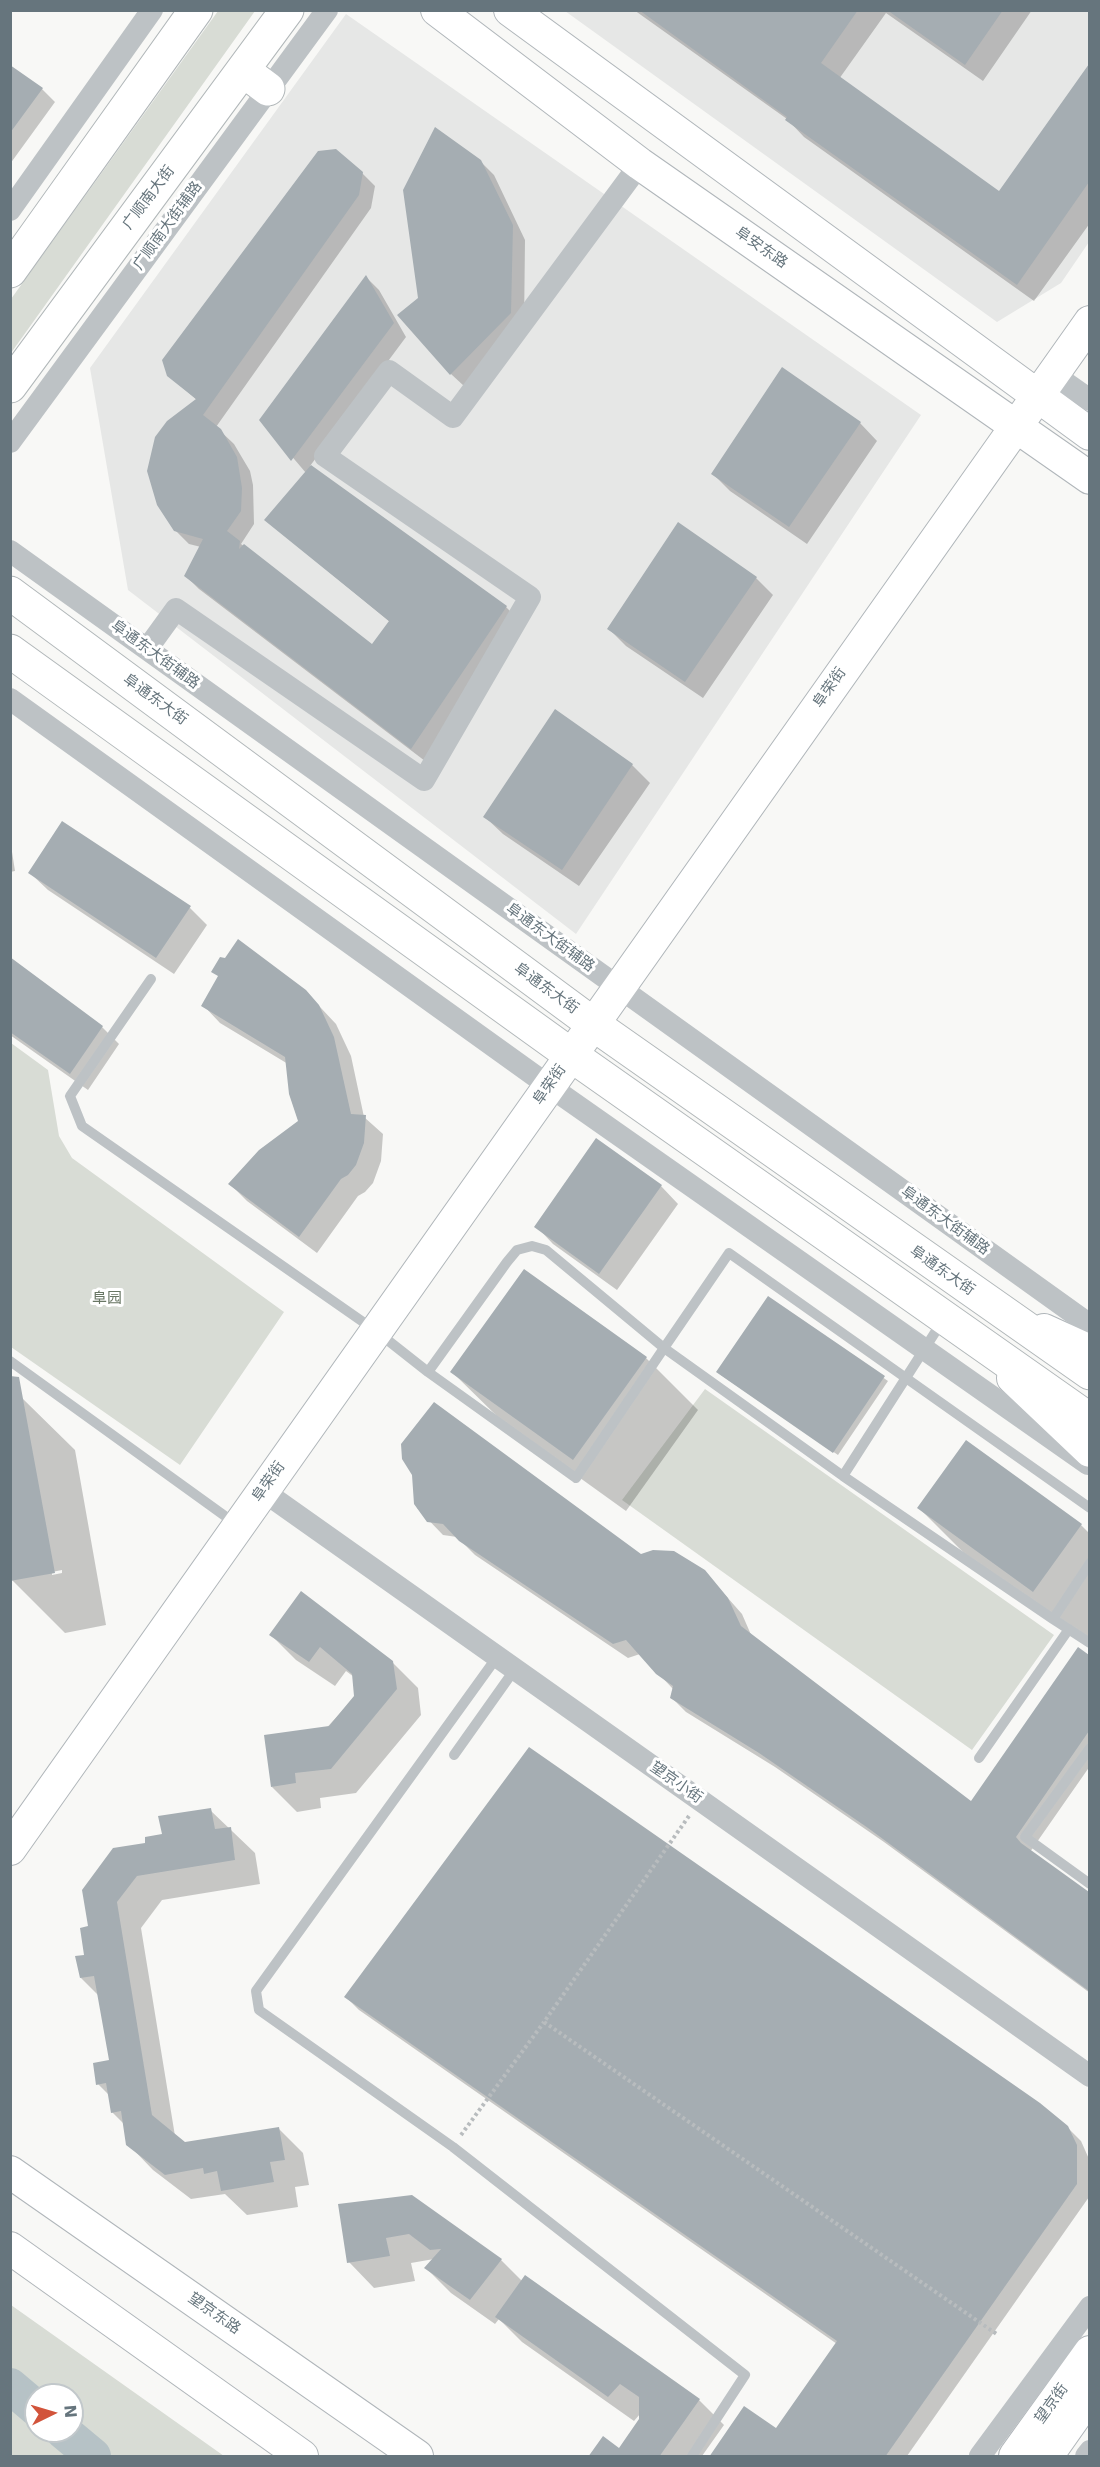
<!DOCTYPE html>
<meta charset="utf-8">
<style>
body{margin:0}
#map{position:relative;width:1100px;height:2467px;overflow:hidden;background:#f8f8f6;font-family:"DejaVu Sans",sans-serif}
canvas{display:block}
.frame{position:absolute;inset:0;border:12px solid #66757d;pointer-events:none}
.north{position:absolute;left:24px;top:2383px;width:60px;height:60px;box-sizing:border-box;background:#fff;border:2px solid #c2c8cb;border-radius:50%;rotate:85deg;font-size:16px;font-weight:700;line-height:24px;text-align:center;color:#66757d}
.north::after{content:'';display:block;margin:auto;width:21px;height:27px;background:#d2543b;clip-path:polygon(50% 0,100% 100%,50% 72%,0 100%)}
</style>
<div id="map">
<canvas width="1100" height="2467"></canvas>
<div class="frame"></div>
<div class="north">N</div>
</div>
<script>
const g = document.querySelector('canvas').getContext('2d');
g.lineJoin = 'round';
function fillPath(path, color) {
  g.fillStyle = color;
  g.fill(path, 'evenodd');
}
function toPath(rows) {
  const path = new Path2D();
  for (const r of rows) {
    path.moveTo(r[0], r[1]);
    for (let i = 2; i < r.length; i += 2) path.lineTo(r[i], r[i + 1]);
  }
  return path;
}
function stroke(path, color, width, dash) {
  g.strokeStyle = color;
  g.lineWidth = width;
  g.lineCap = dash ? 'butt' : 'round';
  g.setLineDash(dash || []);
  g.stroke(path);
}
function label(font, color, halo, rows, align = 'center') {
  g.font = font + ' "DejaVu Sans","Noto Sans SC",sans-serif';
  g.lineWidth = 6;
  g.setLineDash([]);
  g.textBaseline = 'middle';
  g.strokeStyle = halo;
  g.fillStyle = color;
  for (const [text, x, y, turn = 0] of rows) {
    g.save();
    g.translate(x, y);
    g.rotate((+turn || 0) * Math.PI / 180);
    g.textAlign = isNaN(turn) ? turn : align;
    if (halo) g.strokeText(text, 0, 0);
    g.fillText(text, 0, 0);
    g.restore();
  }
}
fillPath(toPath([
 [565,11,1089,11,1089,242,1061,283,997,322],
 [346,14,921,415,576,934,128,590,90,368]
]), '#e6e7e6');
fillPath(toPath([
 [218,11,255,11,11,353,11,299],
 [11,1043,48,1070,59,1136,72,1158,284,1312,180,1465,11,1347],
 [705,1389,1054,1635,972,1750,622,1500],
 [10,2305,11,2305,224,2456,11,2456],
 [36,2395,72,2395,72,2431,36,2431]
]), '#d8dcd5');
fillPath(toPath([
 [634,10,1032,10,983,81,886,13,839,79,1000,193,1090,66,1090,223,1034,301,804,137,787,119],
 [10,68,42,89,55,102,10,164],
 [480,161,494,175,525,240,524,327,464,386,451,374,420,298],
 [362,173,375,186,371,208,216,427,234,444,250,471,253,485,254,524,241,544,372,646,390,622,266,520,306,473,261,420,366,277,379,290,406,337,310,466,506,607,519,620,425,761,199,589,186,576,201,547,189,544,175,530,197,400,168,375],
 [860,423,877,441,807,544,730,491,713,474],
 [756,578,773,595,703,698,626,646,609,629],
 [555,711,632,765,650,783,579,886,503,834,485,817],
 [10,839,15,871,10,872],
 [30,873,190,908,207,925,174,974,48,890],
 [10,958,102,1027,119,1044,88,1090,10,1035],
 [305,991,336,1024,351,1056,364,1117,383,1134,381,1161,373,1183,365,1192,358,1196,317,1253,247,1201,230,1184,300,1122,288,1064,220,1023,203,1005],
 [661,1186,678,1204,617,1290,553,1244,536,1226],
 [768,1298,888,1381,838,1455,721,1375],
 [646,1358,698,1410,626,1511,505,1424,452,1372],
 [22,1398,75,1450,106,1625,65,1633,12,1580],
 [62,1570,62,1573,52,1575,52,1572],
 [413,1474,641,1556,704,1571,742,1614,752,1637,971,1803,1079,1649,1090,1657,1090,1766,1030,1852,1090,1896,1090,1993,884,1842,775,1767,686,1712,671,1697,673,1689,640,1654,628,1658,475,1555,457,1537,443,1535,417,1508],
 [919,1508,1081,1525,1090,1534,1090,1638,971,1560],
 [271,1635,392,1662,418,1688,421,1715,356,1793,320,1798,321,1808,297,1812,272,1787,356,1696,354,1677,346,1671,335,1686,296,1660],
 [210,1810,255,1853,260,1884,162,1900,141,1928,175,2136,185,2143,278,2128,303,2153,309,2185,295,2187,298,2207,247,2215,225,2194,191,2199,153,2170,128,2144,124,2124,112,2112,110,2096,98,2084,110,2062,99,1996,81,1978,90,1927,146,1844],
 [346,1997,1067,2127,1081,2141,1089,2159,1089,2197,907,2456,710,2456,777,2430,837,2344,359,2010],
 [340,2205,501,2260,522,2281,699,2400,724,2425,702,2456,590,2456,619,2450,640,2419,640,2414,634,2421,522,2342,499,2319,495,2324,451,2293,426,2268,434,2259,411,2263,415,2281,374,2288,349,2262]
]), '#0003');
stroke(toPath([
 [10,2386,36,2408],
 [63,2431,93,2456]
]), '#b6c2c6', 36);
fillPath(toPath([
 [639,10,858,10,821,63,999,191,1089,64,1089,182,1017,285,785,120,787,117],
 [887,10,1003,10,965,65],
 [10,65,43,88,10,133],
 [435,127,481,160,513,225,511,313,450,375,397,315,418,298,403,190],
 [336,149,363,172,359,195,203,415,221,429,237,457,242,488,241,511,227,531,240,541,239,549,244,544,372,644,389,621,264,520,311,465,507,606,411,749,184,576,203,539,174,531,157,505,147,471,155,437,167,421,196,399,167,376,162,360,318,151],
 [366,275,394,323,291,461,259,420],
 [782,367,861,422,789,527,711,474],
 [678,522,757,577,685,682,607,629],
 [555,709,633,764,562,870,483,817],
 [62,821,191,906,156,958,28,873],
 [238,939,306,990,319,1005,334,1037,351,1114,366,1115,364,1143,356,1165,348,1175,341,1179,299,1237,228,1184,259,1150,298,1121,289,1094,285,1057,201,1006,218,976,211,972,220,957,225,958],
 [10,957,103,1026,70,1074,10,1032],
 [596,1138,662,1185,599,1274,534,1227],
 [524,1269,647,1357,573,1460,450,1372],
 [768,1296,885,1376,833,1453,716,1372],
 [10,1376,19,1377,55,1573,10,1581],
 [434,1402,641,1554,653,1550,674,1551,705,1570,728,1598,741,1626,971,1801,1078,1647,1089,1655,1089,1731,1016,1837,1021,1843,1089,1892,1089,1991,868,1828,759,1753,670,1698,673,1686,656,1674,626,1640,613,1644,459,1541,443,1524,427,1522,414,1504,412,1475,402,1459,401,1444],
 [966,1440,1082,1524,1033,1592,917,1508],
 [301,1591,393,1661,397,1689,331,1769,295,1773,296,1783,271,1787,264,1735,329,1726,354,1696,352,1674,320,1647,309,1662,269,1635],
 [529,1747,1040,2103,1068,2126,1077,2145,1077,2184,885,2457,709,2457,744,2406,776,2428,837,2341,344,1997],
 [211,1808,215,1829,231,1827,235,1860,137,1876,117,1902,152,2115,185,2142,279,2127,285,2160,270,2162,274,2182,221,2191,217,2171,204,2174,203,2168,165,2175,126,2145,121,2111,111,2113,106,2083,96,2085,93,2063,109,2060,94,1976,80,1978,75,1956,84,1955,80,1928,88,1926,82,1890,113,1848,145,1843,145,1837,162,1834,158,1816],
 [412,2195,502,2259,470,2300,424,2268,441,2249,430,2250,409,2234,386,2238,390,2256,347,2263,338,2204],
 [525,2275,700,2399,659,2457,588,2457,603,2436,619,2448,639,2419,639,2397,620,2384,608,2397,495,2317]
]), '#a5adb2');
const secondary = toPath([
 [437,10,640,164,1090,478],
 [510,10,1090,434],
 [1044,1330,1090,1351],
 [1013,1378,1090,1451],
 [10,1849,1090,322],
 [10,2172,417,2456],
 [10,2248,302,2456],
 [1015,2456,1090,2352],
 [1047,2456,1090,2395]
]);
const primary = toPath([
 [244,71,268,89],
 [10,271,196,10],
 [10,386,287,10],
 [10,593,593,1024,1090,1373],
 [10,651,571,1055,1090,1420]
]);
stroke(secondary, '#b0b6ba', 34);
stroke(primary, '#b1b7b9', 35);
stroke(toPath([
 [689,1816,544,2022,998,2335],
 [461,2135,544,2022]
]), '#b8bcbe', 4, [3, 3]);
stroke(toPath([
 [151,979,70,1096,82,1126,376,1331,428,1372,507,1262,517,1250,532,1246,546,1250,664,1348,576,1478,428,1372],
 [10,1361,236,1524],
 [843,1476,943,1320],
 [1090,1508,729,1253,664,1348,843,1476,1053,1619,1090,1563],
 [1053,1619,1090,1643],
 [497,1657,256,1991,259,2010,453,2147,745,2375,692,2456],
 [1090,1748,1025,1837,1090,1884],
 [454,1755,515,1669],
 [979,1758,1069,1629]
]), '#bdc2c5', 10);
stroke(toPath([
 [10,210,152,10],
 [1053,374,1090,400],
 [10,442,327,10],
 [10,551,1090,1325],
 [147,649,176,609,424,780,530,597,325,456,389,371,453,417,640,164],
 [10,699,549,1086,1088,1464],
 [263,1491,1090,2076],
 [980,2456,1090,2307],
 [1086,2456,1090,2451]
]), '#bdc2c5', 22);
stroke(secondary, '#fff', 32);
stroke(primary, '#fff', 33);
label('15px', '#66757d', '#fff', [
 ["广顺南大街",149,198,-53],
 ["广顺南大街辅路",168,226,-54],
 ["阜安东路",761,248,35],
 ["阜通东大街辅路",155,655,36],
 ["阜荣街",830,688,-55],
 ["阜通东大街",155,700,36],
 ["阜通东大街辅路",550,938,36],
 ["阜通东大街",546,989,36],
 ["阜荣街",550,1085,-55],
 ["阜通东大街辅路",945,1221,36],
 ["阜通东大街",942,1271,35],
 ["阜荣街",269,1482,-55],
 ["望京小街",676,1783,35],
 ["望京东路",214,2314,35],
 ["望京街",1052,2404,-54]
]);
label('15px', '#687664', '#fff', [
 ["阜园",107,1299]
]);
</script>
